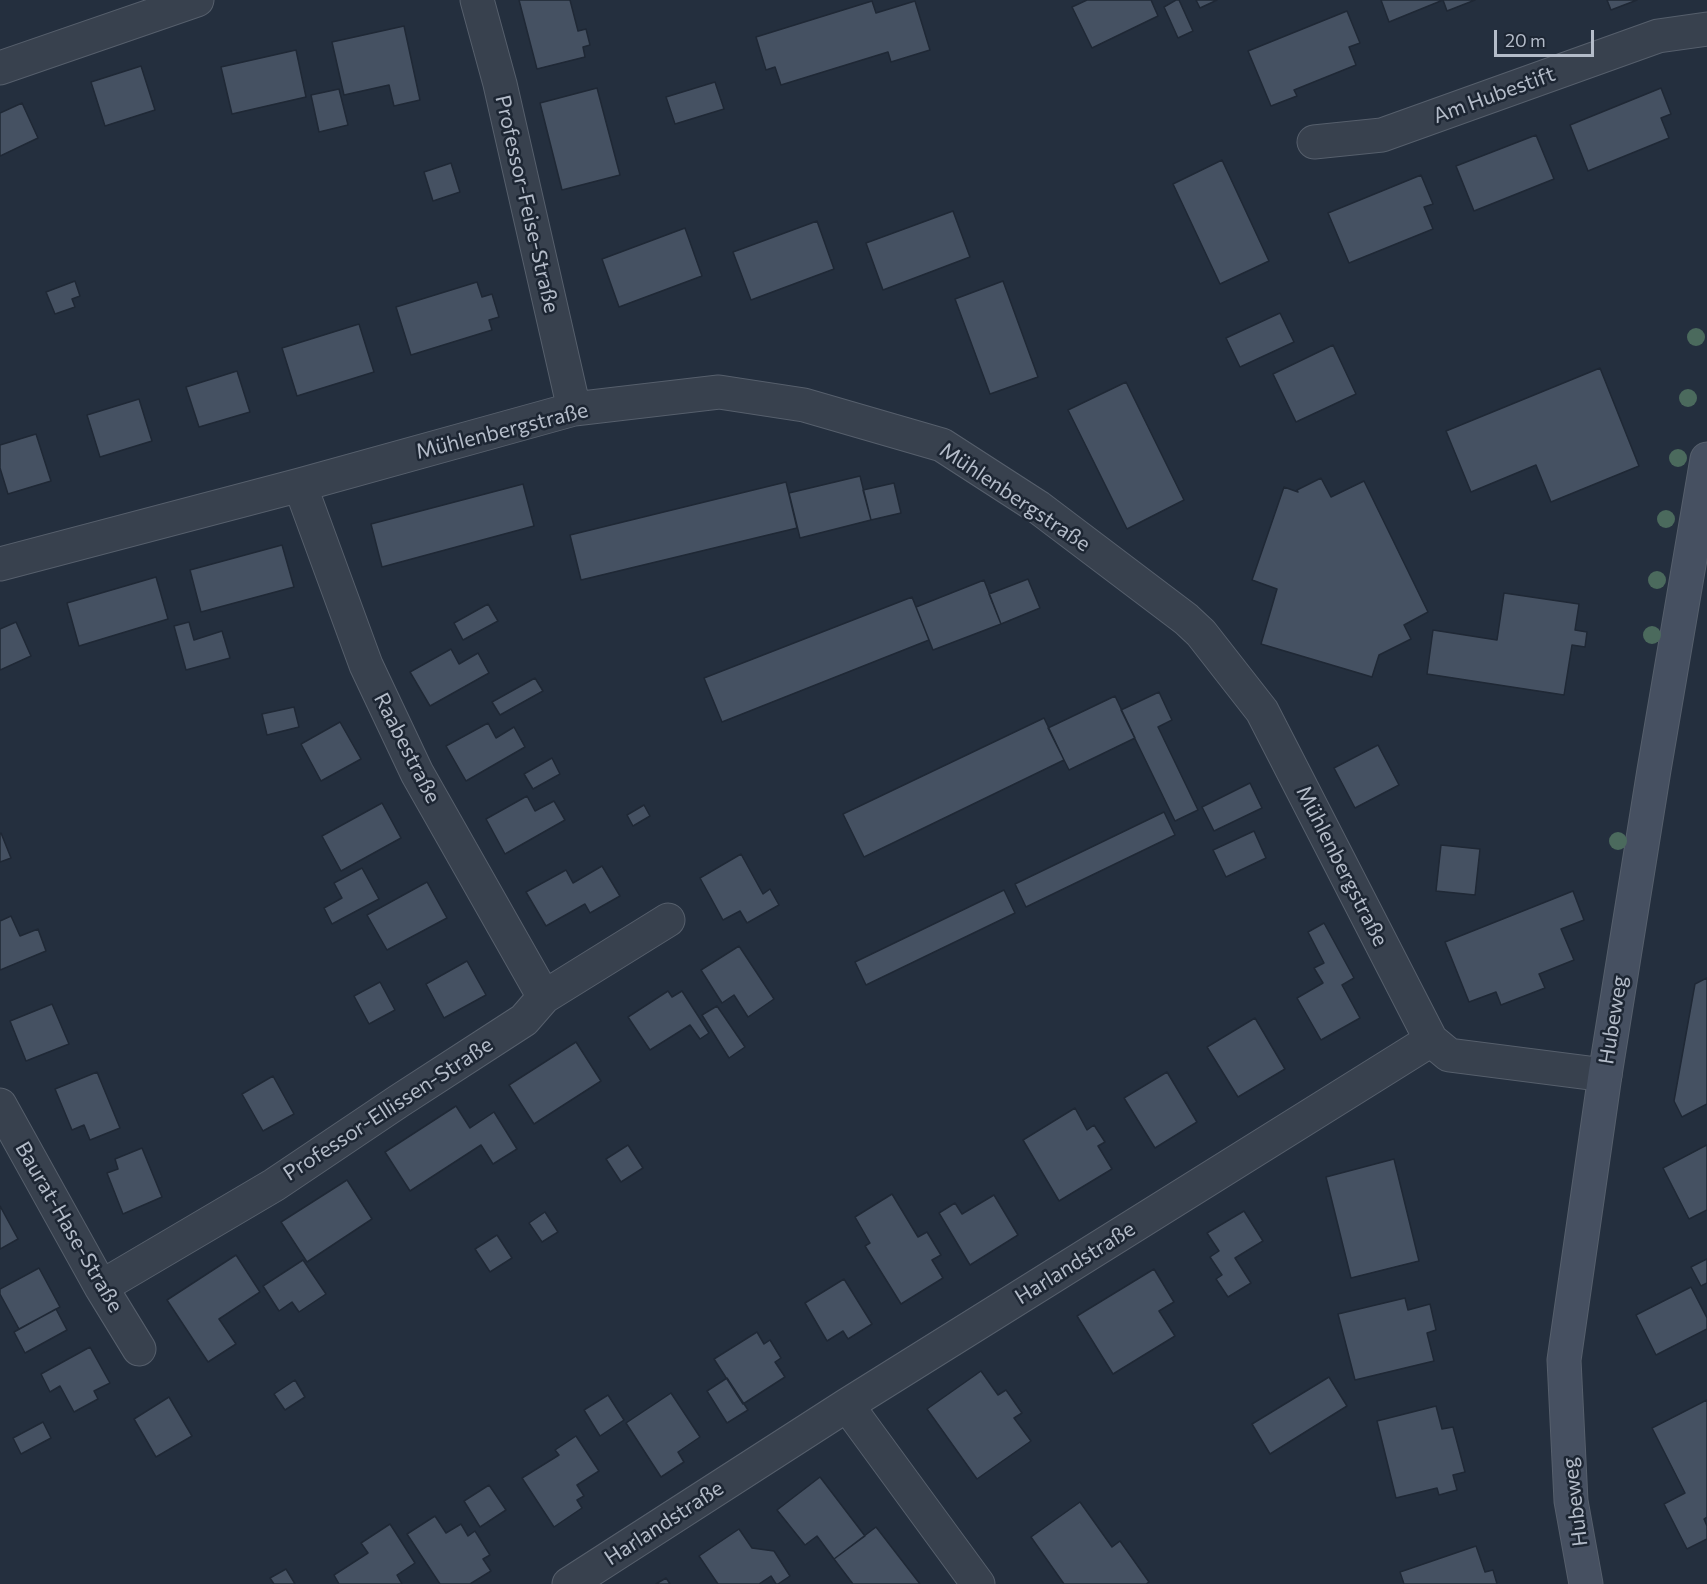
<!DOCTYPE html>
<meta charset="utf-8">
<style>
body{margin:0}
#map{position:relative;width:1707px;height:1584px;overflow:hidden;background:#242f3e;font-family:Commissioner,sans-serif}
canvas{display:block}
.scale{position:absolute;left:1494px;top:30px;width:100px;height:27px;box-sizing:border-box;border:3px solid #b4bcc9;border-top:0;padding-left:8px;font-size:18px;line-height:21px;white-space:nowrap;color:#b4bcc9;-webkit-text-stroke:4px #1d2633;paint-order:stroke}
</style>
<div id="map">
<canvas width="1707" height="1584"></canvas>
<div class="scale">20 m</div>
</div>
<script>
const g = document.querySelector('canvas').getContext('2d');
g.lineJoin = 'round';
function fillPath(path, color) {
  g.fillStyle = color;
  g.fill(path, 'evenodd');
}
function toPath(rows) {
  const path = new Path2D();
  for (const r of rows) {
    path.moveTo(r[0], r[1]);
    for (let i = 2; i < r.length; i += 2) path.lineTo(r[i], r[i + 1]);
  }
  return path;
}
function stroke(path, color, width, dash) {
  g.strokeStyle = color;
  g.lineWidth = width;
  g.lineCap = dash ? 'butt' : 'round';
  g.setLineDash(dash || []);
  g.stroke(path);
}
function label(font, color, halo, rows, align = 'center') {
  g.font = font + ' Commissioner,sans-serif';
  g.lineWidth = 5;
  g.setLineDash([]);
  g.textBaseline = 'middle';
  g.strokeStyle = halo;
  g.fillStyle = color;
  for (const [text, x, y, turn = 0] of rows) {
    g.save();
    g.translate(x, y);
    g.rotate((+turn || 0) * Math.PI / 180);
    g.textAlign = isNaN(turn) ? turn : align;
    if (halo) g.strokeText(text, 0, 0);
    g.fillText(text, 0, 0);
    g.restore();
  }
}
const building = toPath([
 [519,0,570,0,578,31,586,29,590,45,583,47,585,57,537,69,519,0],
 [1087,0,1151,0,1158,16,1092,48,1072,7,1087,0],
 [1176,0,1179,0,1193,31,1178,38,1164,7,1176,0],
 [1196,0,1217,0,1200,8,1196,0],
 [1381,0,1475,0,1447,11,1443,0,1389,22,1381,0],
 [1607,0,1637,0,1611,10,1607,0],
 [872,1,876,13,915,1,930,50,891,62,888,52,781,85,775,67,766,70,756,37,872,1],
 [1347,11,1360,43,1349,47,1356,65,1294,90,1297,96,1271,106,1248,51,1347,11],
 [404,26,420,100,394,106,389,85,344,95,332,42,404,26],
 [296,50,306,97,232,114,221,67,296,50],
 [141,66,155,110,105,126,91,82,141,66],
 [715,82,724,109,675,124,666,97,715,82],
 [597,88,620,175,562,190,540,103,597,88],
 [1661,88,1671,114,1661,118,1669,138,1588,171,1570,125,1661,88],
 [339,89,348,125,319,132,311,95,339,89],
 [22,103,38,138,0,156,0,113,22,103],
 [1536,135,1554,179,1474,211,1456,166,1536,135],
 [1222,160,1269,261,1220,284,1173,184,1222,160],
 [451,163,460,192,433,201,424,172,451,163],
 [1421,175,1433,204,1424,207,1433,229,1349,263,1328,213,1421,175],
 [953,211,970,257,883,290,866,243,953,211],
 [817,221,834,269,751,300,733,252,817,221],
 [685,228,702,276,619,307,602,259,685,228],
 [75,281,80,296,72,299,75,307,55,314,46,292,75,281],
 [1003,281,1038,377,990,394,955,299,1003,281],
 [477,282,482,297,492,294,499,317,489,320,492,330,411,355,396,307,477,282],
 [1280,313,1294,342,1240,367,1226,338,1280,313],
 [359,324,374,372,297,396,282,348,359,324],
 [1333,345,1356,394,1296,422,1273,374,1333,345],
 [1600,368,1639,466,1551,502,1536,465,1471,492,1446,431,1600,368],
 [237,371,250,412,199,427,186,387,237,371],
 [1126,382,1184,500,1127,529,1068,410,1126,382],
 [139,399,152,441,100,457,87,415,139,399],
 [36,434,51,481,8,494,0,468,0,445,36,434],
 [860,476,871,520,800,538,789,493,860,476],
 [1321,478,1331,497,1364,481,1428,612,1404,625,1411,639,1379,655,1372,677,1261,644,1277,589,1252,580,1284,487,1298,492,1297,490,1321,478],
 [786,482,797,528,581,580,570,535,786,482],
 [894,483,901,513,871,520,863,490,894,483],
 [523,484,534,526,382,567,371,524,523,484],
 [282,545,294,587,201,612,190,570,282,545],
 [156,577,168,619,79,646,67,603,156,577],
 [1028,579,1040,608,1001,624,989,594,1028,579],
 [984,580,1001,624,933,650,916,607,984,580],
 [1504,593,1579,604,1575,630,1587,632,1585,647,1572,645,1564,695,1427,674,1433,630,1497,640,1504,593],
 [912,597,929,640,722,722,704,678,912,597],
 [488,604,498,621,463,640,454,623,488,604],
 [16,622,31,656,0,670,0,629,16,622],
 [189,622,194,640,222,631,230,658,186,670,174,626,189,622],
 [451,649,459,664,478,653,489,673,430,706,410,672,451,649],
 [535,678,543,691,500,715,492,702,535,678],
 [1159,692,1172,720,1158,727,1198,810,1175,821,1121,710,1159,692],
 [1115,696,1135,738,1069,770,1048,728,1115,696],
 [294,707,299,727,267,735,262,714,294,707],
 [1044,718,1064,760,864,857,843,814,1044,718],
 [340,722,361,759,321,781,301,744,340,722],
 [488,723,496,738,514,727,525,747,466,781,446,746,488,723],
 [1378,745,1399,785,1355,808,1334,768,1378,745],
 [552,758,560,774,533,789,524,774,552,758],
 [1250,783,1262,808,1214,831,1202,807,1250,783],
 [527,796,535,811,554,801,565,820,505,854,486,819,527,796],
 [382,803,401,838,341,871,322,836,382,803],
 [644,805,650,816,633,826,627,815,644,805],
 [1164,812,1175,835,1026,907,1015,884,1164,812],
 [1254,831,1266,858,1226,877,1213,850,1254,831],
 [1,833,11,858,0,862,0,834,1,833],
 [1441,845,1480,849,1475,895,1436,891,1441,845],
 [741,854,763,894,770,889,779,905,747,923,740,911,723,920,700,878,741,854],
 [602,866,620,896,590,913,585,904,546,926,526,892,566,870,573,883,602,866],
 [362,868,379,899,332,924,324,908,342,898,334,883,362,868],
 [427,882,447,918,387,950,367,915,427,882],
 [1004,890,1015,913,866,985,855,962,1004,890],
 [1573,891,1584,920,1561,929,1574,960,1539,974,1545,988,1501,1005,1496,992,1469,1002,1445,942,1573,891],
 [11,916,20,936,38,929,46,951,0,970,0,921,11,916],
 [1324,923,1354,978,1342,985,1360,1018,1321,1040,1297,998,1323,983,1314,968,1324,963,1308,932,1324,923],
 [739,946,774,999,748,1017,734,995,722,1003,701,970,739,946],
 [467,961,486,995,444,1018,426,984,467,961],
 [1707,978,1707,1104,1682,1117,1674,1101,1695,984,1707,978],
 [380,982,395,1010,369,1024,354,996,380,982],
 [668,991,672,997,682,991,709,1033,700,1039,690,1025,650,1050,628,1017,668,991],
 [52,1004,69,1044,26,1061,10,1021,52,1004],
 [717,1006,745,1047,729,1058,702,1015,717,1006],
 [1255,1018,1285,1069,1238,1097,1207,1047,1255,1018],
 [576,1042,601,1081,534,1124,509,1085,576,1042],
 [97,1072,120,1128,90,1140,84,1125,72,1130,55,1089,97,1072],
 [1167,1072,1197,1122,1155,1148,1124,1098,1167,1072],
 [273,1076,294,1114,263,1131,242,1094,273,1076],
 [456,1106,470,1128,494,1112,517,1149,493,1164,481,1145,410,1191,385,1152,456,1106],
 [1075,1108,1087,1130,1094,1125,1105,1142,1098,1146,1112,1169,1059,1201,1023,1140,1075,1108],
 [628,1145,643,1168,621,1182,606,1159,628,1145],
 [1707,1145,1707,1210,1689,1219,1663,1168,1707,1145],
 [142,1148,162,1197,123,1214,107,1173,118,1169,115,1159,142,1148],
 [1394,1159,1419,1261,1351,1278,1326,1177,1394,1159],
 [347,1180,372,1219,307,1262,281,1222,347,1180],
 [892,1194,918,1237,927,1232,941,1255,932,1260,943,1278,901,1304,865,1246,870,1243,855,1217,892,1194],
 [994,1195,1018,1235,970,1265,939,1213,955,1203,962,1214,994,1195],
 [0,1206,18,1239,0,1249,0,1206],
 [1244,1211,1263,1241,1235,1258,1251,1283,1228,1297,1216,1279,1222,1275,1210,1257,1219,1251,1207,1233,1244,1211],
 [545,1212,558,1232,542,1242,529,1223,545,1212],
 [497,1235,512,1258,490,1272,475,1249,497,1235],
 [236,1255,260,1292,219,1319,236,1344,208,1362,167,1300,236,1255],
 [1707,1259,1707,1283,1701,1286,1691,1267,1707,1259],
 [303,1260,326,1294,299,1312,292,1302,279,1311,263,1286,303,1260],
 [39,1268,60,1307,19,1329,0,1294,0,1289,39,1268],
 [1154,1269,1174,1302,1159,1311,1175,1336,1113,1374,1077,1316,1154,1269],
 [844,1279,872,1324,848,1339,843,1331,827,1341,805,1303,844,1279],
 [1691,1287,1707,1318,1707,1329,1656,1355,1636,1315,1691,1287],
 [1405,1298,1408,1310,1430,1304,1436,1330,1427,1333,1434,1361,1355,1380,1338,1314,1405,1298],
 [56,1309,67,1330,25,1353,14,1332,56,1309],
 [757,1332,764,1344,770,1340,781,1358,775,1362,785,1377,743,1404,714,1359,757,1332],
 [90,1347,110,1383,94,1391,98,1399,74,1412,60,1386,50,1392,41,1374,90,1347],
 [981,1371,998,1395,1006,1390,1022,1413,1014,1418,1031,1441,977,1479,927,1409,981,1371],
 [1329,1377,1347,1406,1270,1454,1252,1424,1329,1377],
 [727,1378,748,1410,727,1423,707,1391,727,1378],
 [295,1380,305,1397,285,1410,274,1394,295,1380],
 [671,1393,700,1437,678,1452,684,1462,661,1477,626,1423,671,1393],
 [608,1395,624,1420,600,1436,584,1410,608,1395],
 [169,1397,192,1436,156,1457,134,1419,169,1397],
 [1707,1400,1707,1517,1704,1519,1707,1526,1707,1539,1687,1549,1664,1504,1685,1493,1652,1428,1707,1400],
 [1436,1406,1442,1429,1453,1427,1465,1472,1453,1475,1457,1490,1439,1495,1437,1488,1396,1498,1377,1421,1436,1406],
 [43,1422,51,1438,21,1454,13,1438,43,1422],
 [576,1436,599,1471,577,1485,584,1496,577,1500,582,1508,554,1527,522,1478,559,1455,555,1450,576,1436],
 [820,1477,865,1536,834,1559,817,1536,805,1545,777,1510,820,1477],
 [489,1485,506,1510,480,1527,464,1501,489,1485],
 [1080,1502,1112,1547,1120,1541,1149,1582,1146,1584,1064,1584,1031,1537,1080,1502],
 [435,1516,446,1533,461,1524,468,1536,475,1531,490,1555,483,1559,491,1571,470,1584,440,1584,407,1534,435,1516],
 [390,1524,415,1563,397,1575,402,1584,339,1584,334,1575,368,1553,361,1543,390,1524],
 [876,1527,920,1584,853,1584,834,1559,876,1527],
 [739,1529,752,1548,774,1551,790,1576,778,1584,776,1584,771,1576,759,1584,718,1584,699,1556,739,1529],
 [1476,1546,1485,1572,1493,1570,1497,1584,1404,1584,1400,1572,1476,1546],
 [286,1569,295,1584,274,1584,270,1578,286,1569],
 [666,1578,670,1584,656,1584,666,1578]
]);
fillPath(building, '#455162');
stroke(building, '#1f2835', 1.5);
const street = toPath([
 [477,0,500,84,574,409],
 [0,68,197,0],
 [1314,142,1382,135,1658,36,1707,29],
 [300,485,366,665,417,773,544,997],
 [0,564,300,485,574,409,719,392,804,405,942,445,1038,507,1186,619,1201,633,1262,711,1431,1040,1449,1055,1605,1075],
 [0,1105,101,1287,139,1349],
 [101,1287,274,1185,399,1101,524,1020,544,997,668,920],
 [847,1405,978,1584],
 [569,1584,847,1405,1431,1040]
]);
const secondary = toPath([
 [1586,1584,1571,1501,1564,1360,1605,1075,1654,770,1707,459]
]);
stroke(street, '#565f6c', 35);
stroke(secondary, '#565f6c', 35);
stroke(street, '#38414e', 33);
stroke(secondary, '#465061', 33);
g.fillStyle = '#4b6a5d';
for (const [x, y] of [
 [1696,337],
 [1688,398],
 [1678,458],
 [1666,519],
 [1657,580],
 [1652,635],
 [1618,841]
]) {
  g.beginPath();
  g.arc(x, y, 9, 0, 2 * Math.PI);
  g.fill();
}
label('21px', '#b4bcc9', '#1d2633', [
 ["Am Hubestift",1494,95,-20],
 ["Professor-Feise-Straße",527,204,77],
 ["Mühlenbergstraße",502,431,-14],
 ["Mühlenbergstraße",1015,497,34],
 ["Raabestraße",407,748,63],
 ["Mühlenbergstraße",1342,866,63],
 ["Hubeweg",1613,1020,-81],
 ["Professor-Ellissen-Straße",388,1109,-33],
 ["Baurat-Hase-Straße",69,1227,60],
 ["Harlandstraße",1075,1263,-32],
 ["Hubeweg",1575,1502,-97],
 ["Harlandstraße",664,1523,-33]
]);
</script>
